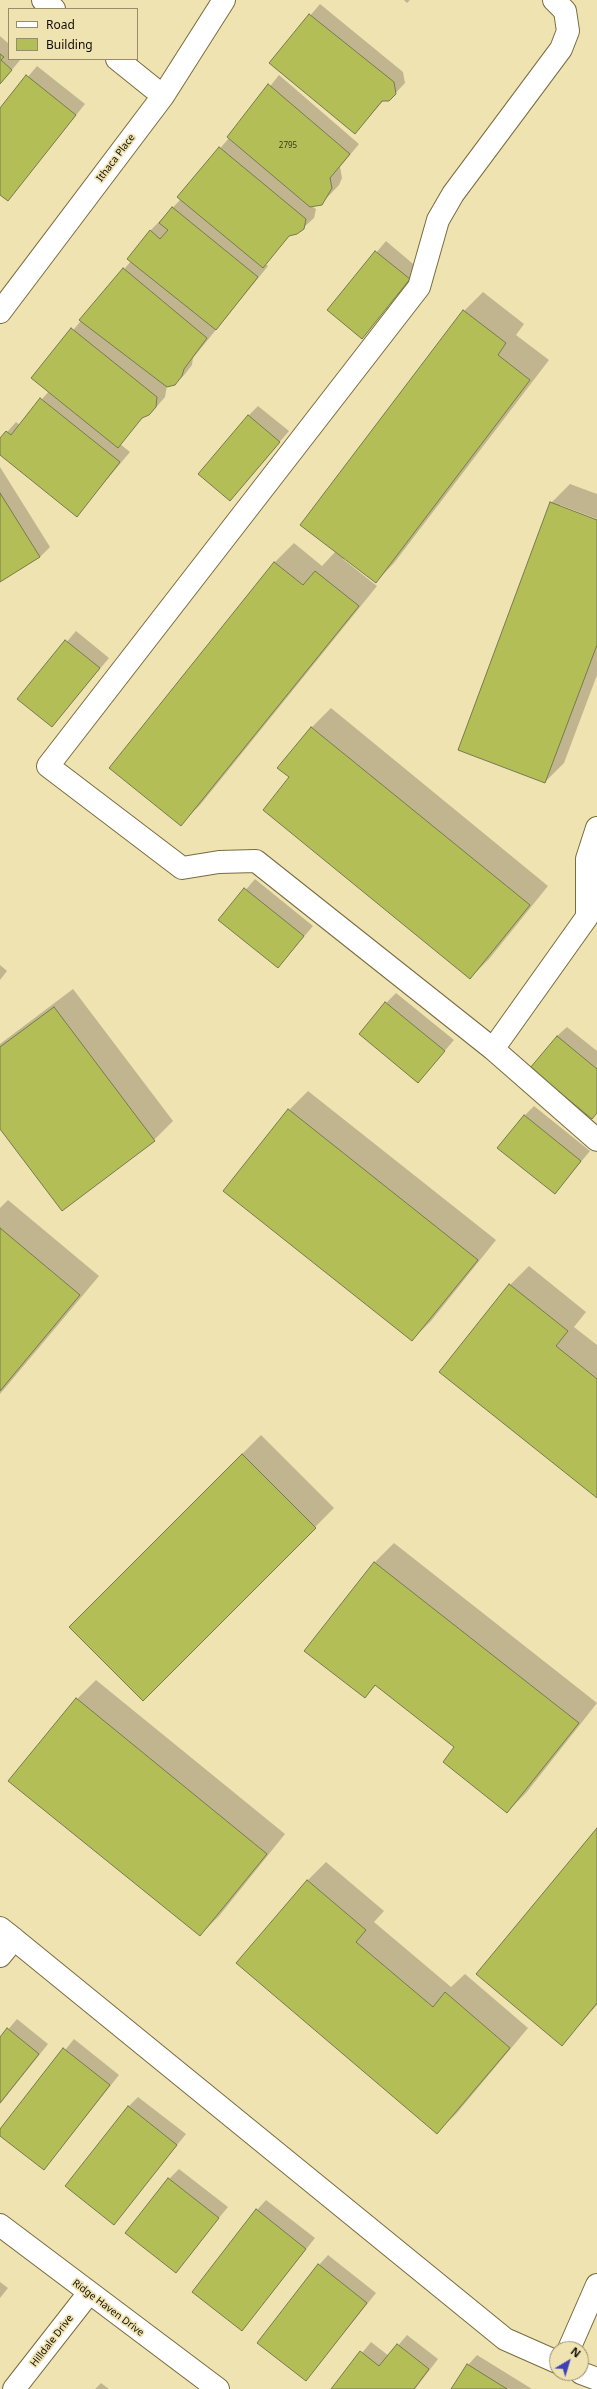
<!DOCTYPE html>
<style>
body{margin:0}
#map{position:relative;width:597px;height:2389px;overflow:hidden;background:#f0e3b2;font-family:"Noto Sans",sans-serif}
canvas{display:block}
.legend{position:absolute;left:8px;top:8px;width:130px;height:52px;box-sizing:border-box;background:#f0e3b2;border:1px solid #978d6b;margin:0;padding:5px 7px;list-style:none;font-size:12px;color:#120d00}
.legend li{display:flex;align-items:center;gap:8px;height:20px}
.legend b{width:20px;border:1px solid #978d6b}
.north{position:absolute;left:549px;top:2341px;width:40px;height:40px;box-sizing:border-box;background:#f0e3b2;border:1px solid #978d6b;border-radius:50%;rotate:38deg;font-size:11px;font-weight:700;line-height:16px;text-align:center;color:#120d00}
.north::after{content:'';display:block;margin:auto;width:14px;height:18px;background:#3d42b6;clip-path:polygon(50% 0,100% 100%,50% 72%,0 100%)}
</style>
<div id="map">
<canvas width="597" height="2389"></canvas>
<ul class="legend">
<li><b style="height:5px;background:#fff"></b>Road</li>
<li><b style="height:11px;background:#b3be57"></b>Building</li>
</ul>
<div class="north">N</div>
</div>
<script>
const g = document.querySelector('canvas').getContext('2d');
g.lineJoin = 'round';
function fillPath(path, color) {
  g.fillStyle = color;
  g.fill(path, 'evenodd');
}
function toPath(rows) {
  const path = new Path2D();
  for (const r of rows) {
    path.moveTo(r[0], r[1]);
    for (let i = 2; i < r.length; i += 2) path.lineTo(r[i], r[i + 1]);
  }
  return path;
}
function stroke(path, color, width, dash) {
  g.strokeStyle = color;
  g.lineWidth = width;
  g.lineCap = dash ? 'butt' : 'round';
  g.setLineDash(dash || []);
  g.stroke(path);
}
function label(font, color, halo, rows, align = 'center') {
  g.font = font + ' "Noto Sans",sans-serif';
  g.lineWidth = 3.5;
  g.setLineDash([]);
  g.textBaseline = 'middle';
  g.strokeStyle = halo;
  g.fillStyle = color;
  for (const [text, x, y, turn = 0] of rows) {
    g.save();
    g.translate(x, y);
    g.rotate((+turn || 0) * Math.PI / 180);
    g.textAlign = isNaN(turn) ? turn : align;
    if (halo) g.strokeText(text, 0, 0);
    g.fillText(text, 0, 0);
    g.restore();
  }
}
fillPath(toPath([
 [404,0,410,0,407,3],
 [320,4,403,72,405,83,389,100,384,100,355,133,270,63],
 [0,36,9,44,9,59,21,59,0,84],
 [37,66,85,104,8,200,0,194,0,110],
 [279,75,359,144,340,167,342,178,339,185,321,204,311,206,316,209,314,218,303,228,291,234,265,264,268,266,193,358,192,365,185,374,175,384,167,386,165,397,159,404,149,415,144,416,120,444,130,452,77,515,0,454,0,440,16,422,20,425,49,391,33,378,131,261,150,231,181,199,178,197,229,138],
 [386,241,419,269,371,327,328,310],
 [483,292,524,324,516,335,549,360,394,563,376,582,344,558,343,559,377,586,200,805,181,824,110,768,275,562,294,543,322,566,336,551,464,311],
 [258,406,289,431,230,500,248,416],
 [0,467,50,547,40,557,0,581],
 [570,484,597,494,597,519,560,505,560,507,597,521,597,675,564,763,545,782,551,503],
 [76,631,109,658,52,726,18,699],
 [331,708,548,886,489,959,470,978,290,777,279,767,312,727],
 [255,879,313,926,278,967,220,920],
 [0,965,7,971,0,980],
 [73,989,173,1121,154,1140,0,1127,0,1044],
 [396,993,454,1040,418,1082,386,1003],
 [567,1027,597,1051,597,1113,557,1036],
 [308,1091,496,1240,431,1321,412,1340,225,1191,289,1110],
 [534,1106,590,1151,555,1193,525,1115],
 [8,1200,99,1276,0,1394,0,1208],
 [529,1266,586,1312,574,1327,597,1345,597,1496,510,1285],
 [261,1435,334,1508,143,1700,70,1627],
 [394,1543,597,1703,526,1793,507,1812,456,1747,377,1684,364,1697,306,1651,375,1562],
 [96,1680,285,1834,219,1916,200,1935,77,1699],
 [597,1829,597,2005,562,2044],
 [326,1862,384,1911,374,1922,451,1987,465,1974,528,2028,456,2114,437,2132,238,1963,308,1880],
 [17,2019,48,2044,0,2104,0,2039],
 [74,2039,119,2075,44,2169,0,2134,0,2131],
 [138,2097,186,2134,114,2223,128,2107],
 [179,2169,228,2207,175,2271,169,2179],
 [266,2200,315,2238,242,2330,257,2210],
 [328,2255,376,2293,306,2380,319,2265],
 [0,2282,8,2288,0,2298],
 [407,2335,438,2359,415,2389,332,2389,371,2342,389,2356],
 [477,2355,532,2389,453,2389,468,2365],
 [101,2383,109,2389,95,2389]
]), '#0003');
const building = toPath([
 [309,14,394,82,396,94,389,101,382,101,355,134,269,63,309,14],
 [0,54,4,57,1,60,12,70,0,84,0,54],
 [26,75,76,115,8,201,0,195,0,108,26,75],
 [268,84,350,154,330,178,332,188,322,205,310,207,227,137,268,84],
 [219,147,306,219,304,229,297,234,289,236,263,268,177,197,219,147],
 [172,207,258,277,216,330,127,259,150,230,160,239,168,230,159,223,172,207],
 [375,251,410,279,362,339,327,310,375,251],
 [123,268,207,338,184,369,182,376,175,385,167,387,79,320,123,268],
 [463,310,506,343,498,355,530,380,376,583,300,525,463,310],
 [71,328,157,397,156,407,149,415,142,418,118,448,31,378,71,328],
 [40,398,120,462,77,517,0,455,0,438,6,431,11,435,40,398],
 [248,415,280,442,230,501,198,474,248,415],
 [0,493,40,557,0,582,0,493],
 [550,502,597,520,597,645,545,783,458,750,550,502],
 [274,562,303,585,315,571,359,606,181,826,109,768,274,562],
 [65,640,100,668,52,727,17,699,65,640],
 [311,727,530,905,470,979,263,810,289,777,277,768,311,727],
 [244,888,304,936,278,968,218,920,244,888],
 [385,1002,445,1051,418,1083,359,1034,385,1002],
 [54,1007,155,1141,62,1211,0,1129,0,1047,54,1007],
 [557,1036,597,1069,597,1113,592,1119,530,1068,557,1036],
 [288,1109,478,1260,412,1341,223,1191,288,1109],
 [524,1115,581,1161,555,1194,497,1148,524,1115],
 [0,1228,80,1295,0,1391,0,1228],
 [509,1284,568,1331,556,1346,597,1379,597,1498,439,1372,509,1284],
 [242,1454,316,1528,143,1701,69,1627,242,1454],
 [374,1562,579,1723,507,1813,443,1762,454,1747,375,1685,365,1698,304,1651,374,1562],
 [76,1698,267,1854,200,1936,8,1781,76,1698],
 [597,1828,597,2003,562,2046,476,1974,597,1828],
 [307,1880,366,1930,356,1942,433,2007,445,1992,510,2048,437,2134,236,1963,307,1880],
 [7,2028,39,2054,0,2103,0,2037,7,2028],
 [63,2048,110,2085,44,2170,0,2136,0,2129,63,2048],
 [128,2106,177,2145,114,2225,65,2186,128,2106],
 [168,2178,219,2218,176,2273,125,2233,168,2178],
 [256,2209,306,2249,242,2331,192,2292,256,2209],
 [318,2264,367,2303,306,2381,257,2343,318,2264],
 [397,2344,429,2369,414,2389,331,2389,360,2351,379,2366,397,2344],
 [467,2364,507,2389,451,2389,467,2364]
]);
fillPath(building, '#b3be57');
stroke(building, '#757b4e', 1);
const minor = toPath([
 [43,0,54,9],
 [554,0,565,11,568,31,561,49,453,194,438,220,419,287,48,766,182,868,219,862,256,861,493,1049,587,917,587,859,597,828],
 [117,59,163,96],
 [0,312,163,96,224,0],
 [493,1049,597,1140],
 [0,1928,14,1939,0,1956],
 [14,1939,505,2339,557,2362],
 [0,2225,218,2389],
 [569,2349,597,2285],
 [581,2373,597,2379],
 [14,2389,89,2293]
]);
stroke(minor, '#786c3f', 24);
stroke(minor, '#fff', 22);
label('8px', '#3a3916', null, [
 ["2795",288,146]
]);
label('10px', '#120d00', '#f0e3b2', [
 ["Ithaca Place",116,158,-53],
 ["Ridge Haven Drive",108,2308,37],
 ["Hilldale Drive",52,2341,-52]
]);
</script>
